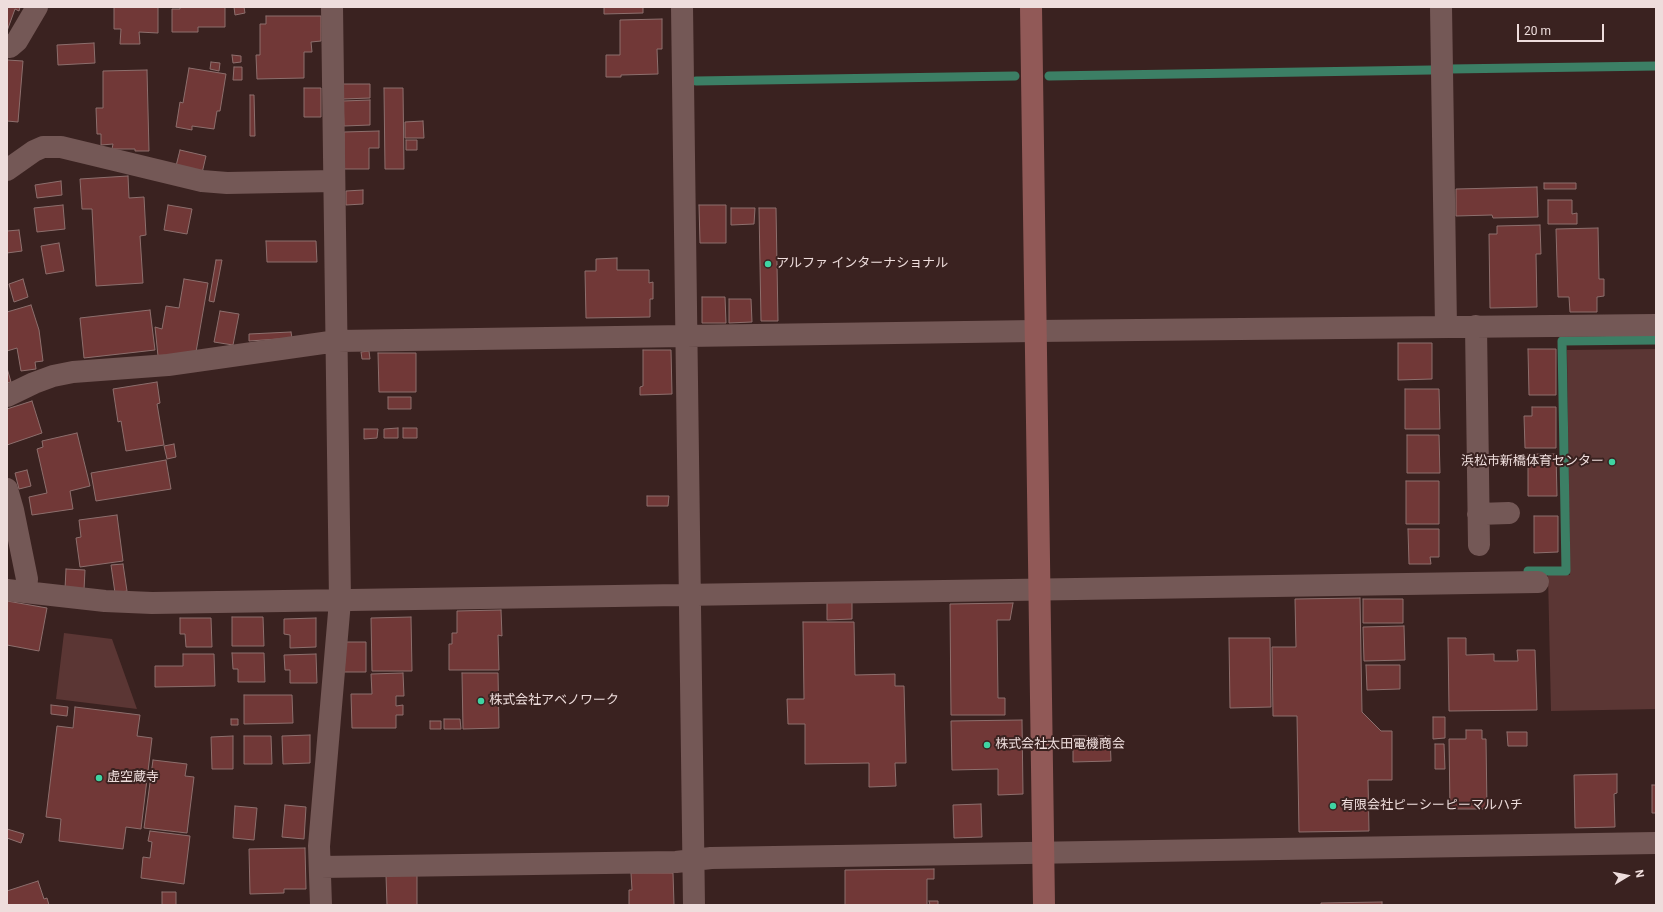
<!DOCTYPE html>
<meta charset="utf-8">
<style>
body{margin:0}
#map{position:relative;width:1663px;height:912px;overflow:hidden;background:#3a2220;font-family:Roboto,sans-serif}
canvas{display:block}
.frame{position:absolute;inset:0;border:8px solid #eedddc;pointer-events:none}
.north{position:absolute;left:1607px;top:856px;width:40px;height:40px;-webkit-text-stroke:3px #3a2220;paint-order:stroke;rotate:80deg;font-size:11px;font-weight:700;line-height:16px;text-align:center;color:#eedddc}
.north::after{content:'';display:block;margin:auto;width:14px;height:18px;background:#eedddc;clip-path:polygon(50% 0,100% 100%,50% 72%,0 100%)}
.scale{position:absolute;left:1517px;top:24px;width:87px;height:18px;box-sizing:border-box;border:2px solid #eedddc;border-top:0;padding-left:5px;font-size:12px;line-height:14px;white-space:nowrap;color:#eedddc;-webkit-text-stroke:3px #3a2220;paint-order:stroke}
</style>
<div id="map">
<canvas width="1663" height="912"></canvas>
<div class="frame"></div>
<div class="north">N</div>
<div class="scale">20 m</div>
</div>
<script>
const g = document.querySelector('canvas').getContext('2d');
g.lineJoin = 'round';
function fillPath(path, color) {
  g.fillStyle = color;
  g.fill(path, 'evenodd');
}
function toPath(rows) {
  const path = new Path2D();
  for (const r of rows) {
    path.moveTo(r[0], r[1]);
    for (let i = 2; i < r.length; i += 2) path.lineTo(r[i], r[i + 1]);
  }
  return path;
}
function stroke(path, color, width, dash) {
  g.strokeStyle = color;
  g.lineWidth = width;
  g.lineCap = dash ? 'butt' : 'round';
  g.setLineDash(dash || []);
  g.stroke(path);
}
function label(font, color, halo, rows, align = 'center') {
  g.font = font + ' Roboto,"Noto Sans JP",sans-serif';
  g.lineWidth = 4;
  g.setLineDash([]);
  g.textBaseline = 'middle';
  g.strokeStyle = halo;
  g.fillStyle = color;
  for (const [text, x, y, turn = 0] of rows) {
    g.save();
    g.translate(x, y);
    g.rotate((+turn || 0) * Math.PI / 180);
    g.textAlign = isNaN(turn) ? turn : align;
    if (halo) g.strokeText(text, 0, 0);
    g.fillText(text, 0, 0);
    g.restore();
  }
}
fillPath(toPath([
 [1656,349,1656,709,1551,711,1548,575,1570,575,1567,350],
 [64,633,112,639,137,709,56,699]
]), '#5b3634');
stroke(toPath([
 [1450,69,1656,66],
 [1049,76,1431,70],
 [696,81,1015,76],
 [1528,571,1566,571,1562,341,1656,340]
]), '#3c7f65', 9);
const building = toPath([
 [7,7,20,7,19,11,15,9,7,31,7,7],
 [114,7,158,7,158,33,139,32,140,44,120,44,121,29,114,29,114,7],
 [180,7,225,7,225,27,198,27,198,32,172,32,172,9,180,9,180,7],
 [234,7,244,7,245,13,235,15,234,7],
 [604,7,643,7,643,13,604,14,604,7],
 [266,16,321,16,321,41,311,42,312,52,304,52,304,78,257,79,256,55,260,55,260,24,266,24,266,16],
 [662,19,662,49,657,49,658,74,621,75,621,77,606,77,606,55,620,55,620,20,662,19],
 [94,43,95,63,58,65,57,45,94,43],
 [232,55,241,56,241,62,233,63,232,55],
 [7,60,23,61,18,122,7,121,7,60],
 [211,62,220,63,219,71,210,69,211,62],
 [234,67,242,67,242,80,233,80,234,67],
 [189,68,226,74,220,111,217,111,214,129,192,126,192,130,176,127,180,102,183,103,189,68],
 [147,70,149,151,135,151,135,149,112,149,113,144,101,145,101,134,97,134,96,108,103,108,103,71,147,70],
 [343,84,370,84,370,98,343,99,343,84],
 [304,88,321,88,321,117,304,117,304,88],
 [384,88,403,88,404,169,385,169,384,88],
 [250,95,254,95,255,136,250,136,250,95],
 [370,100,370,125,344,126,343,101,370,100],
 [423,121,424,138,405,138,405,122,423,121],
 [379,131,379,148,369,148,369,169,344,169,344,132,379,131],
 [406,140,417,140,417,150,406,150,406,140],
 [180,150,206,156,202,173,176,166,180,150],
 [128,176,129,198,144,197,146,235,140,236,143,283,96,286,92,209,82,209,80,179,128,176],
 [61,181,62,195,37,198,35,185,61,181],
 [1544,183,1576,183,1576,189,1544,189,1544,183],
 [1537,187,1538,217,1493,218,1492,215,1456,216,1456,189,1537,187],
 [363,190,363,204,346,205,346,191,363,190],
 [1548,200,1572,200,1572,214,1577,213,1577,224,1548,224,1548,200],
 [63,205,65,229,37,232,34,208,63,205],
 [168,205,192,209,187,234,164,230,168,205],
 [699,205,726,205,726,243,700,243,699,205],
 [731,208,755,208,754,224,731,225,731,208],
 [759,208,776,208,778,321,761,321,759,208],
 [1540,225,1541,254,1536,254,1537,307,1490,308,1489,234,1497,234,1497,226,1540,225],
 [1598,228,1599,279,1604,279,1604,296,1597,297,1597,312,1570,312,1569,297,1558,297,1556,229,1598,228],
 [19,230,22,251,7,253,7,231,19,230],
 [266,241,316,241,317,262,267,262,266,241],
 [59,243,64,271,46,274,41,246,59,243],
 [617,258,617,270,649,270,649,283,653,282,653,299,650,299,650,317,586,318,585,271,596,271,596,259,617,258],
 [216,260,222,260,214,302,209,301,216,260],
 [23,279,28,297,14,302,9,284,23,279],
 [184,279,208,283,196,352,158,356,155,327,162,329,166,306,179,308,184,279],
 [702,297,725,297,726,323,702,323,702,297],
 [729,299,751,299,752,322,729,323,729,299],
 [31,305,39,330,43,361,35,362,36,369,21,371,17,348,7,351,7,312,31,305],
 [150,310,155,350,84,358,80,318,150,310],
 [220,311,239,314,233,345,214,342,220,311],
 [291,332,292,338,249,341,249,334,291,332],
 [1398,343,1432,343,1432,379,1398,380,1398,343],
 [1528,349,1556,349,1556,395,1529,395,1528,349],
 [643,350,671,350,672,394,640,395,640,387,643,386,643,350],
 [369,351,370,359,362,359,361,352,369,351],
 [378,353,416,353,416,392,379,392,378,353],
 [7,368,11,382,7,383,7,368],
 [157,382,160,403,157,404,164,445,126,451,121,421,118,422,113,389,157,382],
 [1405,389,1439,389,1440,429,1405,429,1405,389],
 [388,397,411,397,411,409,388,409,388,397],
 [32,401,42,433,7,445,7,409,32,401],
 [1532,407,1556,407,1556,448,1525,448,1524,416,1532,416,1532,407],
 [398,428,398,438,384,438,384,429,398,428],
 [403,428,417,428,417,438,403,438,403,428],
 [364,429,378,429,377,438,364,439,364,429],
 [77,433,90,486,70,491,73,509,32,515,29,497,47,493,37,449,43,447,42,441,77,433],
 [1407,435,1439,435,1440,473,1407,473,1407,435],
 [174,444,176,457,167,459,164,446,174,444],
 [1528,454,1556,454,1557,496,1528,496,1528,454],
 [166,460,171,489,96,501,91,473,166,460],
 [27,470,31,486,19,489,15,473,27,470],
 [1406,481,1439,481,1439,524,1406,524,1406,481],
 [647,496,669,496,668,506,647,506,647,496],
 [117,515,123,561,80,567,76,538,81,537,79,520,117,515],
 [1534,516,1558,516,1558,552,1534,553,1534,516],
 [1408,529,1439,529,1439,557,1430,557,1431,564,1409,564,1408,529],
 [123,564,127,591,115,593,111,565,123,564],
 [66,569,85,570,84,590,65,589,66,569],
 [1360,598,1362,712,1381,731,1392,731,1392,780,1368,780,1369,831,1299,832,1297,716,1273,716,1272,647,1296,647,1295,599,1360,598],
 [1363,599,1403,599,1403,623,1363,623,1363,599],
 [7,601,47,608,39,651,7,645,7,601],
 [827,602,852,602,852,619,827,620,827,602],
 [1013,603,1010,620,997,620,998,698,1005,698,1005,715,951,715,950,604,1013,603],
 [501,610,502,636,498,635,499,670,449,670,449,644,452,644,452,633,457,633,457,611,501,610],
 [232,617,263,617,264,646,232,646,232,617],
 [411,617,412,671,372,671,371,618,411,617],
 [180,618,211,618,212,647,186,647,185,634,180,634,180,618],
 [316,618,316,647,290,648,290,635,284,634,284,619,316,618],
 [803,622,854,622,855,675,895,674,895,686,904,686,906,763,895,763,896,786,869,787,869,763,805,764,805,724,788,724,787,699,804,699,803,622],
 [1404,626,1405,660,1364,661,1363,627,1404,626],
 [1229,638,1270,638,1271,707,1230,708,1229,638],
 [1448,638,1466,638,1466,655,1494,654,1494,661,1518,661,1517,650,1535,650,1537,710,1449,711,1448,638],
 [346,642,366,642,366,672,344,672,346,642],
 [232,653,264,653,265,682,238,682,238,669,233,669,232,653],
 [183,654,214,654,215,686,155,687,155,666,183,666,183,654],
 [316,654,317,683,290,683,290,670,285,670,284,655,316,654],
 [1366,665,1400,665,1400,689,1367,690,1366,665],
 [403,673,404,696,396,696,396,706,403,705,403,715,396,715,396,728,352,728,351,694,372,694,371,674,403,673],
 [462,673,498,673,499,728,463,729,462,673],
 [244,695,292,695,293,723,244,724,244,695],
 [51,705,68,707,67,716,51,714,51,705],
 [75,707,140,715,137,736,152,738,141,829,126,827,123,849,59,841,61,819,46,817,57,726,73,728,75,707],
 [1433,717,1445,717,1445,738,1433,739,1433,717],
 [231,719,238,719,238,725,231,725,231,719],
 [444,719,460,719,461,729,444,729,444,719],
 [1022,720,1023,794,998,795,998,769,952,770,951,721,1022,720],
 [430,721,441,721,441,729,430,729,430,721],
 [1466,730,1482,730,1482,739,1486,739,1487,809,1450,809,1449,739,1466,739,1466,730],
 [1507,732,1527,732,1527,746,1508,746,1507,732],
 [310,735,310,763,283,764,282,736,310,735],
 [233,736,233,769,212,769,211,737,233,736],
 [244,736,271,736,272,764,244,764,244,736],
 [1073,736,1110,736,1111,761,1073,762,1073,736],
 [1435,744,1444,744,1445,769,1435,769,1435,744],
 [153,760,187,764,185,776,194,777,187,833,144,828,153,760],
 [1617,774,1617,793,1614,794,1615,827,1575,828,1574,775,1617,774],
 [1652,785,1656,785,1656,813,1652,813,1652,785],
 [981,804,982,837,954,838,953,805,981,804],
 [285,805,306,807,304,839,282,837,285,805],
 [235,806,257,808,254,840,233,838,235,806],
 [7,829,24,834,21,843,7,838,7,829],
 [150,831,190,836,184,884,141,878,143,857,150,858,152,842,148,841,150,831],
 [305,848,306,889,284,889,284,893,250,894,249,849,305,848],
 [934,869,934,879,927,879,927,905,845,905,845,870,934,869],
 [631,873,673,873,674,905,629,905,629,890,632,890,631,873],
 [386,875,417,875,417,905,387,905,386,875],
 [38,881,44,899,47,898,49,905,7,905,7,891,38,881],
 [162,892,176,892,176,905,162,905,162,892],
 [929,901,938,901,938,905,930,905,929,901],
 [1382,902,1382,905,1321,905,1321,903,1382,902]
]);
fillPath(building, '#713837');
stroke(building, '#8d6f6d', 1);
stroke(toPath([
 [682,7,694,905],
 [1441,7,1446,327],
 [7,47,10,47,17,41,37,7],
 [7,170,34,151,43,147,61,147,202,181,227,183,334,181],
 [1476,326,1479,545],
 [7,396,34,383,53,376,73,372,168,365,337,341,1035,331,1656,325],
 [7,489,13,510,27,579,26,592],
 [1478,514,1509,513],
 [7,590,105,601,152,603,1538,582],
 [320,867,676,862,711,858,1656,843],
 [321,905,319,846,340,601,332,7]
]), '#745856', 22);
stroke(toPath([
 [1031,7,1044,905]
]), '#915957', 22);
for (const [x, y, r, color] of [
 [768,264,4,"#3fd4a2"],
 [1612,462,4,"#3fd4a2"],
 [481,701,4,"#3fd4a2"],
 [987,745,4,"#3fd4a2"],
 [99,778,4,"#3fd4a2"],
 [1333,806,4,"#3fd4a2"]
]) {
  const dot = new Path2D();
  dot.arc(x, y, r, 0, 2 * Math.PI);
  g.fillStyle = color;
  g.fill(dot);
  stroke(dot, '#3a2220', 1.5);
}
label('13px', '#eedddc', '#3a2220', [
 ["アルファ インターナショナル",776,264],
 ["浜松市新橋体育センター",1604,462,"right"],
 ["株式会社アベノワーク",489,701],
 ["株式会社太田電機商会",995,745],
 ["虚空蔵寺",107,778],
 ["有限会社ピーシーピーマルハチ",1341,806]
], 'left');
</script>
